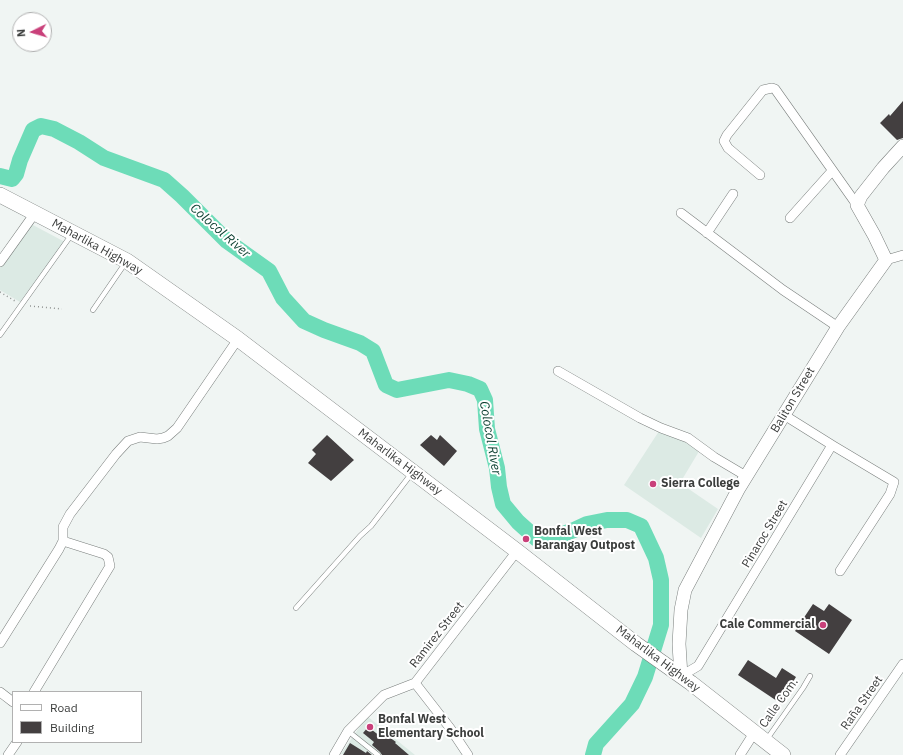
<!DOCTYPE html>
<meta charset="utf-8">
<style>
body{margin:0}
#map{position:relative;width:903px;height:755px;overflow:hidden;background:#f0f5f3;font-family:"IBM Plex Sans",sans-serif}
canvas{display:block}
.legend{position:absolute;left:12px;top:691px;width:130px;height:52px;box-sizing:border-box;background:#fff;border:1px solid #b1b1b1;margin:0;padding:5px 7px;list-style:none;font-size:12px;color:#3b3d3c}
.legend li{display:flex;align-items:center;gap:8px;height:20px}
.legend b{width:20px;border:1px solid #b1b1b1}
.north{position:absolute;left:12px;top:12px;width:40px;height:40px;box-sizing:border-box;background:#fff;border:1px solid #b1b1b1;border-radius:50%;rotate:265deg;font-size:11px;font-weight:700;line-height:16px;text-align:center;color:#3b3d3c}
.north::after{content:'';display:block;margin:auto;width:14px;height:18px;background:#c9407a;clip-path:polygon(50% 0,100% 100%,50% 72%,0 100%)}
</style>
<div id="map">
<canvas width="903" height="755"></canvas>
<ul class="legend">
<li><b style="height:5px;background:#fff"></b>Road</li>
<li><b style="height:11px;background:#433f40"></b>Building</li>
</ul>
<div class="north">N</div>
</div>
<script>
const g = document.querySelector('canvas').getContext('2d');
g.lineJoin = 'round';
function fillPath(path, color) {
  g.fillStyle = color;
  g.fill(path, 'evenodd');
}
function toPath(rows) {
  const path = new Path2D();
  for (const r of rows) {
    path.moveTo(r[0], r[1]);
    for (let i = 2; i < r.length; i += 2) path.lineTo(r[i], r[i + 1]);
  }
  return path;
}
function stroke(path, color, width, dash) {
  g.strokeStyle = color;
  g.lineWidth = width;
  g.lineCap = dash ? 'butt' : 'round';
  g.setLineDash(dash || []);
  g.stroke(path);
}
function label(font, color, halo, rows, align = 'center') {
  g.font = font + ' "IBM Plex Sans",sans-serif';
  g.lineWidth = 4;
  g.setLineDash([]);
  g.textBaseline = 'middle';
  g.strokeStyle = halo;
  g.fillStyle = color;
  for (const [text, x, y, turn = 0] of rows) {
    g.save();
    g.translate(x, y);
    g.rotate((+turn || 0) * Math.PI / 180);
    g.textAlign = isNaN(turn) ? turn : align;
    if (halo) g.strokeText(text, 0, 0);
    g.fillText(text, 0, 0);
    g.restore();
  }
}
fillPath(toPath([
 [31,224,65,242,20,302,0,290,0,266],
 [661,428,701,448,680,483,718,509,701,538,624,485],
 [367,716,415,755,341,754]
]), '#dceae4');
stroke(toPath([
 [0,176,12,179,16,174,20,160,33,130,41,126,54,129,79,142,104,158,164,180,182,196,227,241,269,271,283,298,304,321,324,330,360,343,373,351,386,385,397,390,449,380,468,384,480,389,485,400,487,429,497,468,499,487,503,504,518,522,537,539,547,540,574,530,587,524,607,520,627,520,641,526,656,558,661,580,661,625,645,677,632,704,596,744,593,755]
]), '#6ddcb8', 16);
fillPath(toPath([
 [903,101,903,138,897,140,880,123,889,114,890,116],
 [327,435,354,460,331,481,308,463,316,454,312,450],
 [431,435,437,440,440,435,457,451,444,466,420,445],
 [813,604,824,611,829,604,852,620,829,654,795,631],
 [748,660,776,678,782,668,796,677,780,703,738,675],
 [368,727,380,736,382,732,396,742,395,743,409,755,382,755,380,752,372,745,374,742,363,733],
 [350,743,366,753,367,751,372,755,343,755]
]), '#433f40');
const lane = toPath([
 [93,310,126,262],
 [0,335,72,234],
 [296,608,360,536,371,526,412,473],
 [348,731,378,755],
 [767,739,803,688,810,676]
]);
const street = toPath([
 [760,175,728,148,724,141,727,135,763,90,772,88,775,89,857,205],
 [681,213,783,290,838,327],
 [790,218,832,171],
 [707,233,733,194],
 [886,260,903,255],
 [0,262,35,213],
 [558,371,640,418,661,428,688,438,714,457,746,476],
 [832,445,894,482,890,494,840,571],
 [0,643,59,549,63,541,63,527,70,514,116,454,128,441,140,437,157,439,163,438,168,436,177,428,238,339],
 [681,676,698,666,832,445,784,415],
 [415,683,450,728,468,755],
 [0,692,13,702],
 [34,692,110,566,108,557,104,554,63,541],
 [8,755,17,742],
 [334,755,348,731,384,695,415,683,517,551],
 [740,755,754,733],
 [840,755,903,664]
]);
const secondary = toPath([
 [681,676,679,644,681,610,685,590,739,488,838,327,886,260,874,235,857,205,861,196,883,168,903,146]
]);
const primary = toPath([
 [0,195,127,261,238,339,517,551,636,644,691,683,783,755]
]);
stroke(lane, '#797e7c', 5.5);
stroke(street, '#797e7c', 10);
stroke(secondary, '#797e7c', 14);
stroke(primary, '#797e7c', 16);
stroke(toPath([
 [0,292,15,301],
 [30,306,62,309]
]), '#919492', 1.5, [1, 3]);
stroke(lane, '#fff', 4.5);
stroke(street, '#fff', 9);
stroke(secondary, '#fff', 13);
stroke(primary, '#fff', 15);
for (const [x, y, r, color] of [
 [653,484,4,"#c9407a"],
 [526,539,4,"#c9407a"],
 [823,625,4,"#c9407a"],
 [370,727,4,"#c9407a"]
]) {
  const dot = new Path2D();
  dot.arc(x, y, r, 0, 2 * Math.PI);
  g.fillStyle = color;
  g.fill(dot);
  stroke(dot, '#fff', 1.5);
}
label('12px', '#3b3d3c', '#fff', [
 ["Maharlika Highway",97,247,29],
 ["Baliton Street",793,400,-59],
 ["Maharlika Highway",400,462,37],
 ["Pinaroc Street",765,534,-59],
 ["Ramirez Street",437,635,-52],
 ["Maharlika Highway",658,659,37],
 ["Calle Com.",779,703,-55],
 ["Raña Street",862,703,-55]
]);
label('bold 12px', '#3b3d3c', '#fff', [
 ["Sierra College",661,484],
 ["Bonfal West",534,532],
 ["Barangay Outpost",534,546],
 ["Cale Commercial",815,625,"right"],
 ["Bonfal West",378,720],
 ["Elementary School",378,734]
], 'left');
label('italic 13px', '#0c3f30', '#fff', [
 ["Colocol River",220,231,41],
 ["Colocol River",490,438,80]
]);
</script>
